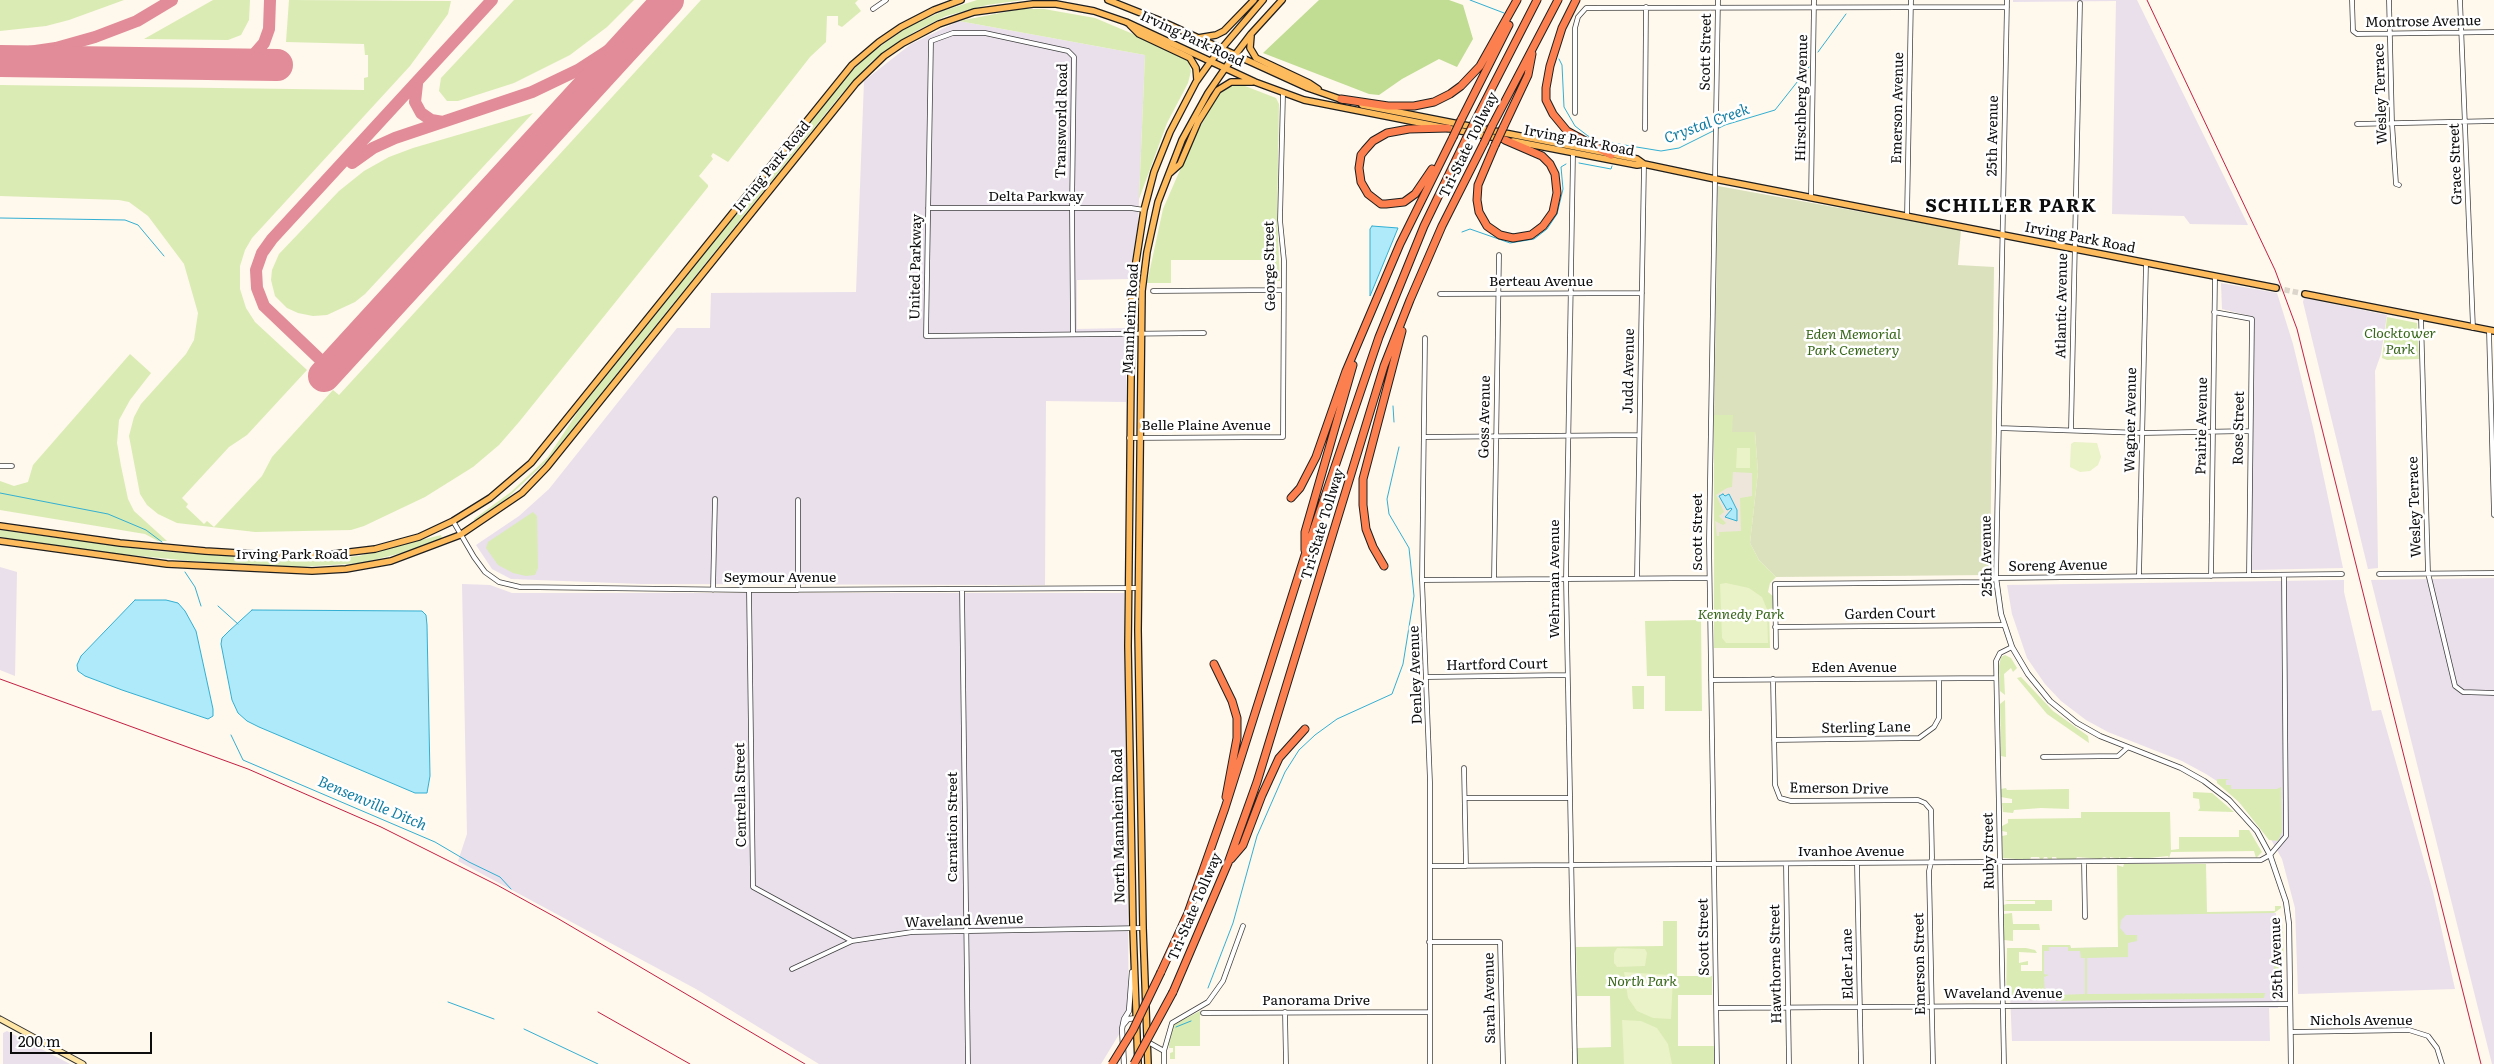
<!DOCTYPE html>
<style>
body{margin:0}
#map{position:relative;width:2494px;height:1064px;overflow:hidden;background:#fff8ec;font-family:Literata,serif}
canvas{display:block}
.scale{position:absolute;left:10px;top:1032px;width:142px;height:22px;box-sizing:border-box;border:2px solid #0d0d0d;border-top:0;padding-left:6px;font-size:15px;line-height:18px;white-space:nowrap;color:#0d0d0d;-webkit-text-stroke:4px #fff;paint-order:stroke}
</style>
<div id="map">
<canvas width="2494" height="1064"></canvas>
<div class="scale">200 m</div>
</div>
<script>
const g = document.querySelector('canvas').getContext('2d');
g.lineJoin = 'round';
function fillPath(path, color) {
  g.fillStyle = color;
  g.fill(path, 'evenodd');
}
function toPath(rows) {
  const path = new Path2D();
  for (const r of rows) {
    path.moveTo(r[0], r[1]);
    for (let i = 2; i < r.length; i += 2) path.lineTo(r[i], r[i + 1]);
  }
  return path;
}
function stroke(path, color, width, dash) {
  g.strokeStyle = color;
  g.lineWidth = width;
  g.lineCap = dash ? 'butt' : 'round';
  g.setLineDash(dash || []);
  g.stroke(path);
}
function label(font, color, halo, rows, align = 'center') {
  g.font = font + ' Literata,serif';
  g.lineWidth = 5;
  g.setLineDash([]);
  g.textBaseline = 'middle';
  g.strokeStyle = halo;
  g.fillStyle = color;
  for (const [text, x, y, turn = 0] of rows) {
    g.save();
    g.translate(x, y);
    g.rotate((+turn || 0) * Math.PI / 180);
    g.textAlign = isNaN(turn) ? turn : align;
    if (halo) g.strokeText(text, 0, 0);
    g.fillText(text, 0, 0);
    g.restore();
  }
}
fillPath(toPath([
 [2013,0,2137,0,2248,225,2190,224,2184,216,2112,214,2116,1,2013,2],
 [959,21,1145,55,1138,223,1129,279,1077,280,1077,329,1126,328,1126,402,1046,401,1045,585,642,584,511,579,492,569,476,545,519,516,549,489,677,328,710,328,711,293,856,292,864,81,911,44],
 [2221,283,2277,293,2293,344,2313,427,2343,568,2251,570,2254,317,2222,309],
 [2304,298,2387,315,2381,354,2375,371,2378,568,2368,569,2303,302],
 [0,567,17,572,15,676,0,670],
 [2494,578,2494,1064,2492,1064,2371,580],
 [2344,580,2344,592,2372,711,2381,710,2433,892,2455,989,2298,994,2295,908,2282,859,2268,834,2223,785,2206,774,2182,761,2108,732,2086,720,2061,701,2045,684,2027,658,2012,614,2007,585],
 [462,584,490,585,512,593,1124,593,1129,1018,1101,1064,819,1064,696,989,458,861,467,834],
 [2118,911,2276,913,2279,998,2278,1008,2269,1008,2270,1041,2012,1041,2009,971,2042,971,2042,945,2070,945,2071,948,2118,947],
 [7,1031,70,1064,3,1064,3,1033]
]), '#e9e0ec');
fillPath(toPath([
 [0,0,124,0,69,20,46,26,0,31],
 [213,0,250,0,249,20,241,35,228,40,144,39],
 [289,0,451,1,448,14,410,66,252,238,245,250,240,266,240,289,246,308,255,322,307,370,247,435,229,447,182,498,188,504,186,507,204,524,207,521,214,527,262,476,272,457,333,390,339,395,701,0,858,0,855,3,861,11,842,27,838,25,838,16,827,16,826,42,810,57,728,162,713,153,711,156,713,159,699,176,708,185,708,187,519,422,499,445,473,467,425,497,364,526,351,530,255,532,177,523,158,514,147,505,140,494,129,436,134,417,141,404,186,354,194,340,198,313,184,264,148,216,129,202,119,200,0,196,0,85,364,90,364,78,368,77,368,55,365,55,364,44,286,42],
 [514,0,634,0,607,27,570,55,514,83,458,101,447,101,439,91,441,78],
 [977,0,1023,0,987,5,946,16,914,32,872,61,839,97,546,462,506,499,475,521,474,519,511,492,548,457,579,410,850,73,871,53,906,28,943,11],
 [1021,9,1044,9,1095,18,1183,55,1189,63,1191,71,1188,83,1167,123,1139,199,1145,55,959,21],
 [1235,85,1245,86,1276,98,1279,104,1277,217,1280,281,1269,281,1268,260,1171,260,1171,283,1147,283,1163,209,1193,140,1216,98,1224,89],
 [533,113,365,294,355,302,327,315,313,316,298,313,287,308,275,296,271,280,272,270,279,254,339,191,364,171,389,157,413,148],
 [2387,317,2417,323,2419,359,2387,360,2382,358],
 [130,354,151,373,130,400,119,420,117,443,121,466,128,499,134,511,167,541,158,541,145,534,0,510,0,481,14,486,28,482,33,465],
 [1714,415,1733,415,1733,432,1755,432,1758,472,1750,543,1759,560,1776,577,1770,583,1768,592,1774,597,1774,608,1769,609,1770,648,1714,648],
 [533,512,537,516,538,568,535,575,526,576,513,573,498,565,486,548,488,542],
 [0,530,156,551,273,559,325,559,359,556,441,535,442,539,413,550,362,563,300,567,191,561,80,550,0,537],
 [1701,620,1702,711,1665,711,1665,676,1647,676,1645,621],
 [2005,655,2011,658,2017,668,2013,672,2011,668,2004,674,2005,695,2000,691,1999,666,2001,657],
 [2021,677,2053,711,2088,736,2089,743,2047,714,2017,678],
 [1632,686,1644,686,1644,709,1633,709],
 [2005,700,2006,757,2001,756,2000,704],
 [2217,779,2230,779,2226,780,2226,785,2231,785,2231,789,2277,789,2281,787,2282,832,2278,841,2269,840,2239,802,2217,783],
 [2006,788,2007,790,2069,789,2069,809,2041,808,2014,810,2013,813,2003,812,2002,803,2012,803,2012,799,2001,797,2001,789],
 [2193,792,2212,793,2234,812,2198,811,2200,808,2199,799,2193,798],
 [2081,812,2170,812,2171,850,2179,849,2179,837,2239,837,2239,830,2249,830,2262,852,2256,858,2254,851,2171,852,2169,858,2168,856,2139,859,2130,857,2122,859,2119,857,2119,859,2110,857,2110,859,2104,857,2100,859,2077,857,2076,859,2057,859,2056,857,2052,857,2052,859,2048,859,2047,857,2044,857,2043,859,2040,859,2039,857,2031,857,2030,860,2003,858,2002,836,2007,835,2007,832,2002,831,2002,826,2008,823,2008,819,2081,818],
 [2124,864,2206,864,2207,912,2275,911,2275,906,2281,906,2281,908,2274,913,2126,915,2121,920,2120,928,2126,935,2137,935,2137,941,2128,943,2128,957,2087,958,2087,994,2265,993,2264,998,2057,1001,2054,999,2055,995,2085,994,2085,958,2081,958,2080,951,2068,951,2068,947,2049,947,2049,951,2044,951,2044,974,2049,975,2044,977,2045,993,2049,995,2048,1000,2006,1000,2007,948,2026,948,2035,950,2037,953,2019,952,2019,963,2028,961,2028,965,2021,965,2021,971,2042,971,2042,945,2070,945,2071,948,2118,947,2117,865,2123,867],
 [2008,900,2052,900,2052,911,2004,911,2003,905,2007,904,2035,904,2035,901,2004,901],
 [2012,913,2013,924,2039,924,2040,930,2013,930,2013,941,2004,940,2004,914],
 [2270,920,2278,920,2283,925,2284,992,2280,999,2272,999,2270,995,2270,992,2274,992,2274,959,2269,958,2274,957,2273,922,2270,922],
 [1663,921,1677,921,1677,976,1712,976,1712,995,1678,995,1678,1046,1714,1046,1714,1064,1577,1064,1577,1048,1611,1047,1610,996,1577,996,1576,947,1663,946],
 [1200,1011,1200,1046,1175,1046,1175,1059,1170,1059,1170,1053,1173,1052,1173,1048,1169,1048,1169,1043,1173,1025]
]), '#daebb4');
fillPath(toPath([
 [1319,0,1449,0,1463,5,1473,39,1457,67,1439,59,1402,79,1379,95,1369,94,1263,53]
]), '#c1dc93');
fillPath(toPath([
 [1718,186,1961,230,1958,265,1994,267,1990,575,1776,577,1759,560,1750,543,1758,472,1755,432,1732,432,1733,415,1714,415]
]), '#dce1bd');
fillPath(toPath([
 [2074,442,2097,443,2101,457,2098,465,2090,471,2080,472,2070,467,2071,444],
 [1737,448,1750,448,1750,468,1736,468],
 [1726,583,1749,588,1762,597,1767,609,1768,643,1726,643,1722,638,1720,584],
 [1617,948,1645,949,1647,953,1645,966,1617,967,1614,963,1614,953],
 [1624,972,1670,975,1673,979,1671,1019,1653,1018,1637,1011,1628,998],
 [1622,1020,1641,1021,1657,1028,1668,1044,1672,1064,1624,1064]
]), '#eaf2c7');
fillPath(toPath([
 [1733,472,1752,473,1752,496,1740,498,1741,531,1719,532,1719,536,1717,536,1715,521,1723,525,1726,523,1719,516,1724,512,1716,495,1727,488,1732,487]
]), '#efe6db');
const water = toPath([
 [1372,226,1398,228,1370,296,1370,229,1372,226],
 [1723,494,1725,496,1729,494,1737,510,1737,521,1725,517,1732,509,1731,508,1727,510,1719,496,1723,494],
 [135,600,166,600,178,603,185,611,196,631,213,709,213,716,208,719,122,690,85,676,78,671,77,665,81,656,135,600],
 [252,610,422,611,426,615,427,625,430,776,427,793,415,793,259,727,247,721,238,713,232,700,221,644,222,638,229,631,252,610]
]);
fillPath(water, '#aeeaf9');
stroke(water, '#32afd3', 1);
stroke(toPath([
 [1470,0,1504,13],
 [1818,52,1846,14],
 [1559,59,1562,65,1564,107,1575,126,1588,136,1600,141,1661,151,1679,148,1725,125,1775,110,1809,67],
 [1579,163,1611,169,1612,166],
 [0,218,125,220,138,225,164,256],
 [1462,232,1470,229,1510,243,1534,239,1547,229,1557,214,1563,189,1561,167,1566,164],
 [1393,406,1394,422],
 [0,493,108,514,146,530,162,542],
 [185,572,195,587,201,606],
 [218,606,238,624],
 [231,735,243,760,435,842,469,862,500,877,511,889],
 [1208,988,1233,923,1257,836,1285,772,1299,750,1315,735,1337,719,1392,694,1403,664,1414,596,1409,548,1389,514,1387,499,1399,447],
 [448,1002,494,1019],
 [1176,1027,1191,1021],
 [524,1029,598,1064]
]), '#32afd3', 1);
stroke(toPath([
 [0,56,56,48,95,37,137,21,172,0],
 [234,65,250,59,264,43,269,29,270,0],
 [417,84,415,102,421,113,431,120,443,122],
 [352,163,373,148,395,138,532,92,578,70,615,46,661,7],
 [330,369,264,306,257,288,256,270,262,253,272,239,492,0]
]), '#e18c98', 12);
stroke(toPath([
 [0,61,277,65],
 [324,376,668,0]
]), '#e18c98', 32);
stroke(toPath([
 [2276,288,2305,294]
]), '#dbd5cb', 5.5, [5.5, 3]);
const minor = toPath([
 [2352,0,2353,31,2357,34,2494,32],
 [2389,0,2392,123,2396,184,2399,185],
 [2460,0,2473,328],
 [873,9,886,0],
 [1575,113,1575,28,1578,17,1586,8,2007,7],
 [2357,124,2494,121],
 [1645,129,1646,7],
 [1573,153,1566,579,1575,1064],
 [1811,197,1814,0],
 [928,208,1131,208,1144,210],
 [1907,216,1911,0],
 [1153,291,1283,290],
 [1440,294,1642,293],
 [2214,312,2252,319,2249,575],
 [2421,317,2428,573,2455,686,2463,692,2494,693],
 [2489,331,2494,515],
 [1073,334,1072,208,1074,57,1068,51,985,33,953,33,931,41,926,336,1204,333],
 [1425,338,1422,580,1430,782,1430,1064],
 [1999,428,2142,433,2250,431],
 [2071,430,2080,3],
 [1425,437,1639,435],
 [1129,438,1283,437,1284,261,1280,220,1283,94],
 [0,466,12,466],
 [453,521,474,557,485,572,499,582,520,587,749,590,1138,588],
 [2379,574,2494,573],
 [2139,576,2146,263],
 [2211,576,2215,277],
 [1637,578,1644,164],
 [1996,578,2007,0],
 [1494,579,1499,255],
 [1422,580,1709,578],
 [962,589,968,1064],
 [713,590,715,499],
 [749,590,753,887,852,941],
 [798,590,798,500],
 [1775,627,2004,625],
 [1776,647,1775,584,1988,582,1996,578,2342,574],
 [1427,677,1566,675],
 [1773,679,1775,785,1780,798,1791,801,1918,800,1925,803,1931,810,1932,858,1929,871,1933,1064],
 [1711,680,1996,678],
 [1774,740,1919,738,1934,727,1939,718,1939,679],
 [2043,757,2118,756,2127,748],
 [1464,768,1466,866],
 [1465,798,1569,798],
 [2084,862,2085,917],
 [1786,864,1789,1064],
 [1857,864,1861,1064],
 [1431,866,2261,860,2270,855,2286,836,2284,575],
 [1429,942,1500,942,1503,1064],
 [792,969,852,941,912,932,1143,928],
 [1717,1008,2290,1004],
 [1285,1012,1286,1064],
 [1203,1013,1430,1012],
 [2291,1032,2409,1030,2428,1036,2437,1048,2442,1064],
 [1148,1042,1164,1051,1172,1023,1208,1002,1223,981,1243,926],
 [1164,1051,1164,1064],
 [1717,1064,1709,541,1718,0],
 [2004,1064,1996,661,2000,653,2012,647]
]);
const tertiary = toPath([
 [1996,578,2001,614,2012,647,2028,674,2050,701,2077,723,2100,736,2181,768,2204,781,2229,800,2257,831,2270,855,2286,902,2289,924,2291,1064],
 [1123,1025,1128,1019,1137,1018],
 [1124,1064,1122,1029,1124,1019,1129,1011,1132,972]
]);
const secondary = toPath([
 [0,1019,83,1064]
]);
const primary = toPath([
 [1108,0,1161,21,1308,88,1343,100],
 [1130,25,1139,34,1190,58,1196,68,1197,80],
 [1251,36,1250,48,1256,58,1309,83,1318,89],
 [1198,38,1216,35,1224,31,1254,0],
 [1362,105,1637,159,1644,164,1715,179,2276,288],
 [1513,141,1637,165,1644,164],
 [1170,173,1180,164,1198,122,1218,90,1231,82,1252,82],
 [2305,294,2494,331],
 [0,526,120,543,205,551,287,556,325,555,375,549,419,537,453,521,490,498,531,463,852,65,879,42,901,27,934,10,961,0],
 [0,541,167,564,312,571,346,569,391,561,460,535,522,493,547,467,856,83,884,56,903,43,939,24,974,12,1033,4,1056,4,1094,11,1126,22,1255,82,1304,100,1502,139],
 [1138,1064,1133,928,1128,646,1132,287,1144,210,1154,172,1170,132,1196,82,1211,61,1263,0],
 [1148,1064,1143,928,1138,630,1142,291,1147,252,1158,202,1182,140,1208,93,1226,67,1251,34,1282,0]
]);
const motorway = toPath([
 [1576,0,1562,28,1550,66,1546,88,1546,100,1553,114,1567,131,1611,155],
 [1341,99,1388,106,1414,106,1434,102,1450,94,1461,86,1480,66,1517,0],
 [1461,120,1509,25],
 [1474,123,1537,0],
 [1492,126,1558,0],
 [1503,128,1528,75,1532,54],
 [1495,145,1478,185,1477,200,1479,212,1487,226,1500,235,1513,238,1531,235,1543,226,1553,212,1557,193,1555,174,1550,164,1542,156,1505,140],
 [1432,169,1415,194,1404,202,1386,204,1381,204,1368,194,1361,182,1359,168,1361,155,1365,150,1373,141,1387,133,1409,129,1448,128],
 [1291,498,1300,488,1316,457,1346,371,1400,244,1453,137],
 [1305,550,1305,532,1353,365],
 [1384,566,1373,547,1366,529,1363,505,1363,479,1402,331],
 [1214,664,1232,701,1237,718,1237,738,1226,797],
 [1231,859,1243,845,1262,795,1279,758,1305,729],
 [1161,972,1188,913,1225,808,1305,555,1379,337,1424,226,1466,139],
 [1173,992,1228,863,1257,782,1384,366,1410,300,1442,226,1484,143]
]);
stroke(minor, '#404040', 5.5);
stroke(tertiary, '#404040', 6);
stroke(secondary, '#2f2f2f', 7);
stroke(primary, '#1e1e1e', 8);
stroke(motorway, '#1e1e1e', 9);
stroke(minor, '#fff', 4);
stroke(tertiary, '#fff', 4.5);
stroke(secondary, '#ffe6a7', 5);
stroke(primary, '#febb5d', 5.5);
stroke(motorway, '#fb7f4f', 7);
stroke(toPath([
 [2147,0,2275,270,2297,329,2481,1064],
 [0,679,248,769,381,827,497,885,557,918,805,1064],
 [598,1012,690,1064]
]), '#c31f43', 1);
const motorwayBridge = toPath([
 [1453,137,1461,120],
 [1466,139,1474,123],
 [1484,143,1492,126],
 [1495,145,1503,128],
 [1112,1064,1133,1030,1161,972],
 [1134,1064,1173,992]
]);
stroke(motorwayBridge, '#1e1e1e', 9, []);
stroke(motorwayBridge, '#fb7f4f', 7);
label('14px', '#0d0d0d', '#fff', [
 ["Montrose Avenue",2423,22,-1],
 ["Irving Park Road",1192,39,25],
 ["Scott Street",1706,52,-89],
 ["Wesley Terrace",2381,94,-92],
 ["Hirschberg Avenue",1802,98,-89],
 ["Emerson Avenue",1898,108,-89],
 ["Transworld Road",1062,121,-89],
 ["25th Avenue",1993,136,-89],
 ["Irving Park Road",1579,141,11],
 ["Tri-State Tollway",1469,145,-64],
 ["Grace Street",2456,164,-92],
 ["Irving Park Road",772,167,-51],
 ["Delta Parkway",1036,197],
 ["Irving Park Road",2080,238,11],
 ["George Street",1270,266,-91],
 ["United Parkway",916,267,-89],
 ["Berteau Avenue",1541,282],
 ["Atlantic Avenue",2062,306,-89],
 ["Mannheim Road",1131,319,-87],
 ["Judd Avenue",1629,371,-89],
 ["Goss Avenue",1485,417,-89],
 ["Wagner Avenue",2131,420,-89],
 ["Belle Plaine Avenue",1206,426],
 ["Prairie Avenue",2202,426,-89],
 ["Rose Street",2239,428,-89],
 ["Wesley Terrace",2415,507,-92],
 ["Tri-State Tollway",1323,524,-73],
 ["Scott Street",1698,532,-90],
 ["Irving Park Road",292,555],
 ["25th Avenue",1987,556,-91],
 ["Soreng Avenue",2058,566,-1],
 ["Seymour Avenue",780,578],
 ["Wehrman Avenue",1555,579,-90],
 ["Garden Court",1890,614,-1],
 ["Hartford Court",1497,665,-1],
 ["Eden Avenue",1854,668],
 ["Denley Avenue",1416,675,-92],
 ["Sterling Lane",1866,728,-1],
 ["Emerson Drive",1839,789,1],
 ["Centrella Street",741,795,-91],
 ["North Mannheim Road",1119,826,-91],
 ["Carnation Street",953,827,-90],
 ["Ruby Street",1989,851,-91],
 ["Ivanhoe Avenue",1851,852],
 ["Tri-State Tollway",1195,907,-67],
 ["Waveland Avenue",964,921,-2],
 ["Scott Street",1704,937,-91],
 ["25th Avenue",2277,958,-92],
 ["Hawthorne Street",1776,964,-91],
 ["Elder Lane",1848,964,-91],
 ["Emerson Street",1920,964,-91],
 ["Waveland Avenue",2003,994],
 ["Sarah Avenue",1490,998,-91],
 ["Panorama Drive",1316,1001],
 ["Nichols Avenue",2361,1021]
]);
label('italic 14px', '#38671a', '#fff', [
 ["Clocktower",2400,334],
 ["Park",2400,350],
 ["Eden Memorial",1853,335],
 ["Park Cemetery",1853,351],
 ["Kennedy Park",1741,615],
 ["North Park",1642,982]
]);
label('italic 15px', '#117da4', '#fff', [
 ["Crystal Creek",1707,124,-20],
 ["Bensenville Ditch",372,804,23]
]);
g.letterSpacing = '1px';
label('bold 19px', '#0d0d0d', '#fff', [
 ["SCHILLER PARK",2011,206]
]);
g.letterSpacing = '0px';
</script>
